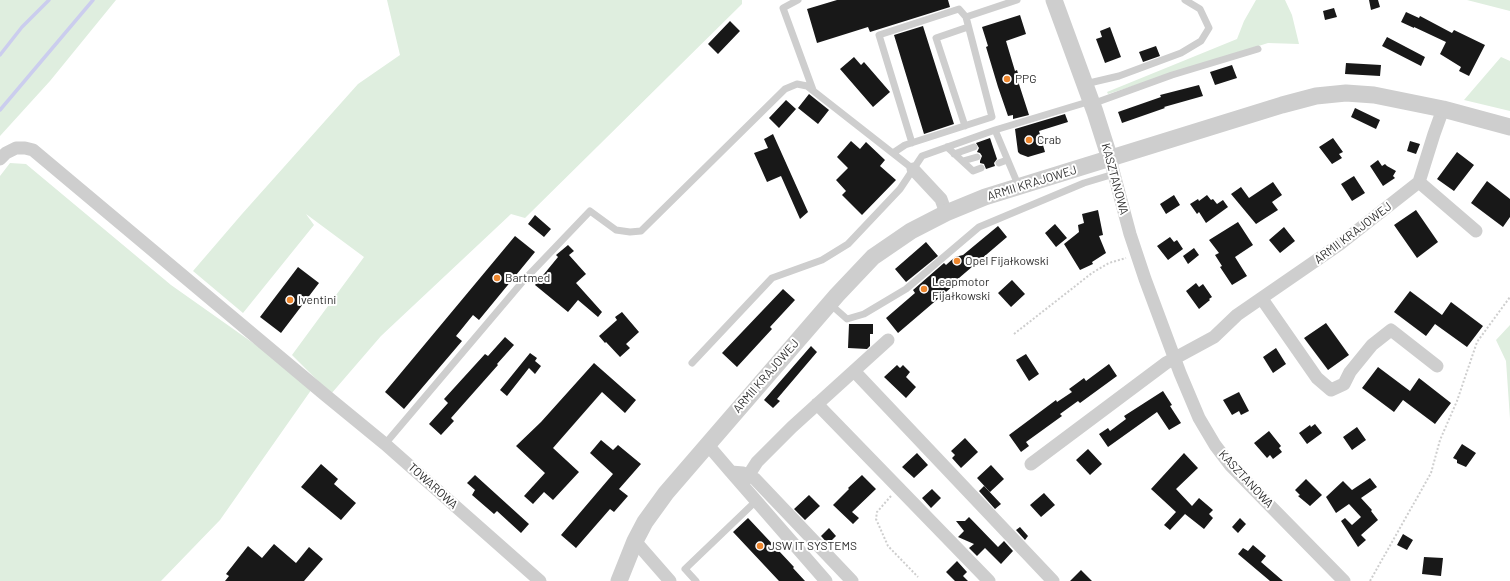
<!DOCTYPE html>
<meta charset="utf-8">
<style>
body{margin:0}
canvas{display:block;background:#fff}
</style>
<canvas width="1510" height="581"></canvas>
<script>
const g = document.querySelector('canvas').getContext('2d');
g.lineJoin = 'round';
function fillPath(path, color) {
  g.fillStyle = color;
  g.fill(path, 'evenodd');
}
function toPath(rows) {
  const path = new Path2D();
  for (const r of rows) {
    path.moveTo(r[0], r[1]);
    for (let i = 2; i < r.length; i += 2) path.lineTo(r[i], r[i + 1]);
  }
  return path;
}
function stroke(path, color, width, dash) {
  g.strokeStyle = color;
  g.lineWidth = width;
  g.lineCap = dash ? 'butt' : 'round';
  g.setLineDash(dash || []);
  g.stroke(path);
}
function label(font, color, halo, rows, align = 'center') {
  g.font = font + ' Barlow,sans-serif';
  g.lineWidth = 4;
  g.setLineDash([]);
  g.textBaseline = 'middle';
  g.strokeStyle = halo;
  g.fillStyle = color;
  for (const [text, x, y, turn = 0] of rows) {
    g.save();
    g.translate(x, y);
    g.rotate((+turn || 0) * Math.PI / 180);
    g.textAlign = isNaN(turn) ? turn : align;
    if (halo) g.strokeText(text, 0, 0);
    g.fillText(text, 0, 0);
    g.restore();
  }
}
fillPath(toPath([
 [0,0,116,0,50,81,0,136],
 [387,0,742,0,742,4,525,218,511,214,381,336,331,394,292,355,364,257,306,214,314,225,243,313,193,271,242,214,358,84,400,55],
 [1256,0,1285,0,1292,15,1299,44,1268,43,1108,94,1107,92,1237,39,1244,21],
 [1467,0,1510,0,1510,11],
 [1501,57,1510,61,1510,111,1464,100],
 [10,163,26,164,171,285,314,386,220,520,161,581,0,581,0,176],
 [1510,325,1510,419,1506,361,1496,340]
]), '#dfeedf');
stroke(toPath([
 [0,55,22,27,49,0],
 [0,110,93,0]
]), '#cbcdee', 3.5);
fillPath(toPath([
 [837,0,948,0,950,7,870,32,868,27,817,43,807,9],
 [1369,0,1378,0,1380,7,1371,10],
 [1334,8,1337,17,1325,20,1323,11],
 [1406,12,1419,18,1420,16,1452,33,1454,30,1485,45,1469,76,1459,71,1461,67,1440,54,1446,42,1414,27,1414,28,1401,22],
 [1020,15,1026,34,1006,41,1015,71,1017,70,1020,80,1018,81,1029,115,1013,119,1013,115,1008,116,998,87,986,47,988,46,982,27],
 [730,21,740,31,718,54,708,44],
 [923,26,954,124,924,134,894,35],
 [1110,27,1121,57,1105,63,1096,39,1102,37,1100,31],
 [1387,37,1425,57,1421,66,1382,46],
 [1156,46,1160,56,1143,62,1139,52],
 [854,57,861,65,864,62,890,92,873,107,840,69],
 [1346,63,1381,65,1380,76,1345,74],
 [1232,65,1237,78,1215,85,1210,72],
 [1199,85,1203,96,1164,107,1165,108,1122,123,1118,112,1161,97,1160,95],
 [809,94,829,110,818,124,798,108],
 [786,100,796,109,779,128,769,118],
 [1355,108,1380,120,1376,129,1351,117],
 [1065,114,1068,122,1039,131,1045,152,1028,157,1020,154,1018,152,1015,129],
 [773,134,808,212,800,219,781,176,767,182,754,153,768,148,764,139],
 [990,138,997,159,994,163,995,166,986,169,984,164,980,163,980,161,982,156,980,153,977,152,979,148,976,143],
 [1333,138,1343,152,1339,154,1342,158,1332,164,1319,147],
 [851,141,860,149,866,142,885,160,880,166,896,180,862,215,842,195,846,191,836,180,848,168,837,157],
 [1410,141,1420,144,1416,154,1407,151],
 [1457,152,1474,165,1454,191,1437,179],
 [1378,160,1382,166,1385,164,1387,166,1396,171,1393,176,1395,178,1383,186,1370,166],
 [1354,176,1365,193,1352,201,1341,184],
 [1487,181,1510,199,1510,217,1503,227,1471,203],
 [1273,182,1282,195,1272,202,1278,210,1256,224,1231,194,1241,187,1249,198],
 [1174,195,1180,205,1166,214,1160,204],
 [1207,195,1211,200,1213,199,1217,204,1223,200,1228,207,1206,223,1199,212,1197,214,1190,204,1198,199,1199,201],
 [1098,210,1103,235,1099,236,1106,253,1092,262,1093,264,1080,270,1064,244,1079,232,1078,225,1084,223,1082,214],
 [1416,210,1438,242,1417,258,1394,225],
 [535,215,551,229,544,237,528,224],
 [1238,222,1253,245,1235,257,1247,276,1232,285,1220,267,1222,266,1215,255,1219,253,1209,240],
 [1055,224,1067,238,1056,247,1045,233],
 [998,226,1007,237,952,284,953,286,898,333,886,318,915,293,913,290,944,263,946,265,955,257,963,255],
 [1284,227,1295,241,1280,253,1269,240],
 [515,236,535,252,479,320,473,315,456,336,462,341,404,409,385,392],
 [1170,237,1174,242,1177,240,1183,249,1168,260,1157,246],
 [926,242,938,256,906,282,895,269],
 [568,245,574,251,569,255,586,274,576,283,602,312,598,317,578,300,568,312,535,285,558,257,556,255],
 [1194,248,1199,255,1188,264,1183,256],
 [298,267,319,283,281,333,260,317],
 [1012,280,1025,294,1011,307,998,293],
 [1196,283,1199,287,1203,284,1212,297,1209,299,1210,300,1199,309,1186,291],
 [783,289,795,300,770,327,772,329,737,367,722,353],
 [1410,291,1442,315,1451,302,1483,326,1467,347,1435,324,1426,336,1394,312],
 [622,312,639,332,626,344,630,348,620,357,606,342,605,343,599,336,617,320,615,317],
 [1326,323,1349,355,1328,370,1304,338],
 [849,324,873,324,873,334,870,334,870,346,867,349,848,348],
 [505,337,514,345,497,364,498,365,451,418,454,421,441,435,429,424,448,403,444,399,485,354,488,356],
 [811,346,817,352,777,399,780,401,773,408,764,400],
 [1276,348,1286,364,1273,373,1263,357],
 [530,353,537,358,535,361,541,366,535,374,529,368,507,396,500,390],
 [1026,354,1039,374,1029,381,1016,360],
 [594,363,636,400,625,413,602,392,553,448,579,472,553,500,544,492,533,504,524,496,545,473,516,446,541,422],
 [1109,364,1117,376,1080,403,1078,401,1060,414,1062,416,1026,442,1029,446,1021,452,1009,435,1056,400,1057,402,1072,392,1069,389,1084,378,1086,381],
 [897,365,900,368,903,365,910,372,906,377,916,387,906,398,884,377],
 [1378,367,1410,391,1419,378,1451,403,1435,424,1403,400,1394,412,1362,388],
 [1163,391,1172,405,1170,406,1181,423,1169,430,1157,412,1108,447,1099,434,1108,428,1110,431,1126,419,1124,416],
 [1239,392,1249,411,1241,415,1239,411,1232,415,1223,400],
 [1315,424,1322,433,1307,444,1299,433,1310,425,1311,427],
 [1357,427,1366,440,1352,450,1343,437],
 [1269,431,1281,446,1279,448,1282,452,1273,459,1270,455,1267,458,1254,443],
 [965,438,978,452,961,468,952,458,955,455,951,451],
 [601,440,613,450,618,445,641,464,619,489,628,496,614,512,610,509,576,548,561,535,613,474,590,453],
 [1462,444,1476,453,1466,467,1457,463,1457,460,1453,458],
 [1088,449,1102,464,1090,475,1076,460],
 [917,453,928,465,914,478,902,467],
 [1184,453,1198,468,1176,489,1192,506,1199,498,1213,510,1209,514,1213,518,1204,529,1185,514,1170,530,1164,525,1176,512,1151,489],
 [321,464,338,479,334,484,356,503,341,520,301,487],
 [991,465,1004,479,990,492,977,478],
 [475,475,529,524,521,533,497,511,494,514,472,495,475,490,467,483],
 [862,475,876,489,852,512,859,518,853,524,833,505,849,489,848,488],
 [1370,478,1377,487,1361,498,1372,510,1371,511,1378,520,1361,535,1366,540,1358,547,1341,521,1345,518,1352,525,1361,517,1349,504,1336,513,1326,497,1343,481,1352,490],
 [1306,479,1322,495,1310,506,1298,496,1300,495,1295,490],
 [984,486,1001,504,995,509,979,491],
 [932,489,941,498,931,508,922,498],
 [1044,493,1055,505,1041,517,1030,505],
 [809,495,820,506,805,520,794,509],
 [969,517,998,547,1004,541,1013,551,1001,564,985,548,977,556,969,548,974,544,958,537,964,531,956,521,965,521],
 [748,518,794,567,793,568,805,581,779,581,733,532],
 [1240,518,1246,524,1238,533,1232,527],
 [1020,527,1028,536,1025,540,1016,530],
 [829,528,836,536,828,544,821,536],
 [1403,534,1413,540,1407,550,1397,545],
 [274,544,296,563,309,547,323,559,304,581,225,581,229,576,226,574,248,546,262,558],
 [1253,545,1266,556,1261,562,1283,581,1270,581,1238,554,1243,548,1248,551],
 [1424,557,1443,558,1441,576,1422,574],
 [957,561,967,572,963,576,968,581,955,581,946,572],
 [1081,570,1092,581,1070,581]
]), '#181818');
stroke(toPath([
 [1014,334,1092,273,1109,263,1126,258],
 [891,496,877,512,876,519,888,546,918,577],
 [1370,581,1431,473,1440,440,1457,401,1477,342,1510,297]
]), '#cecece', 2, [2, 2]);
stroke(toPath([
 [798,0,783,8,813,90],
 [1085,84,1119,76,1181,53,1201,41,1209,28,1200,9,1185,0],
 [1092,104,1172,75,1258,49],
 [965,126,936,38,968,27],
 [995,130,1091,101],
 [912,143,879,35,959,9,966,17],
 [947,147,973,171,981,168],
 [893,153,905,145,992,117,966,17,1017,0],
 [954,154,974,147],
 [963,161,977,157],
 [999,163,1007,160],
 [830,304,847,319,864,314,906,289,979,227,1084,183,1114,174],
 [692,363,772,278,822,260,848,244,900,189,922,156,995,130,1019,187],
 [385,444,524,280,590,211,616,230,630,232,641,231,785,89,797,84,807,86,913,169],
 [696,581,685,569,756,501]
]), '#cecece', 7);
stroke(toPath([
 [0,159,6,153,16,148,25,148,33,150,324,394,385,444,540,581],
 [1110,159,1130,234,1145,279,1180,373,1199,418,1215,445,1231,466,1344,581],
 [913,169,941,199,946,213],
 [1419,182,1476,231],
 [1262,299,1317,378,1331,390,1344,384,1350,372,1372,345,1391,330,1437,366],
 [854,371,1053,581],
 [817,404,989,581],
 [707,444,731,472,743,473,755,479,852,581],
 [1031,464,1166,363,1214,337,1237,315,1340,244,1419,182,1434,134,1443,109],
 [731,472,826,581],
 [748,476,757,462,792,427,888,340],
 [635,541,670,581]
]), '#cecece', 13);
stroke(toPath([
 [1054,0,1095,112,1110,159],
 [619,581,635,541,645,522,666,493,837,295,873,257,911,231,946,213,985,197,1282,105,1316,96,1346,93,1374,95,1443,109,1510,127]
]), '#cecece', 17);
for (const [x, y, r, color] of [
 [1007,79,4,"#ed862e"],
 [1029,140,4,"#ed862e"],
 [957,261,4,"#ed862e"],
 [497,278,4,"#ed862e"],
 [924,289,4,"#ed862e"],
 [290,300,4,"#ed862e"],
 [760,546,4,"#ed862e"]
]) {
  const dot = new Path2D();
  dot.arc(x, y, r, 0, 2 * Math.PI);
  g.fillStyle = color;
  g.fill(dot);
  stroke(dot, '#fff', 1.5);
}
label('12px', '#313131', '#fff', [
 ["PPG",1015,79],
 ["Crab",1037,140],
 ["Opel Fijałkowski",965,261],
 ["Bartmed",505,278],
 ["Leapmotor",932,282],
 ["Fijałkowski",932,296],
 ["Iventini",298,300],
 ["JSW IT SYSTEMS",768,546]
], 'left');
label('12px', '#313131', '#fff', [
 ["KASZTANOWA",1115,179,75],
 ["ARMII KRAJOWEJ",1032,183,-17],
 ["ARMII KRAJOWEJ",1353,233,-37],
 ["ARMII KRAJOWEJ",766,376,-49],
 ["KASZTANOWA",1246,479,47],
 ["TOWAROWA",433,486,42]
]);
</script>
